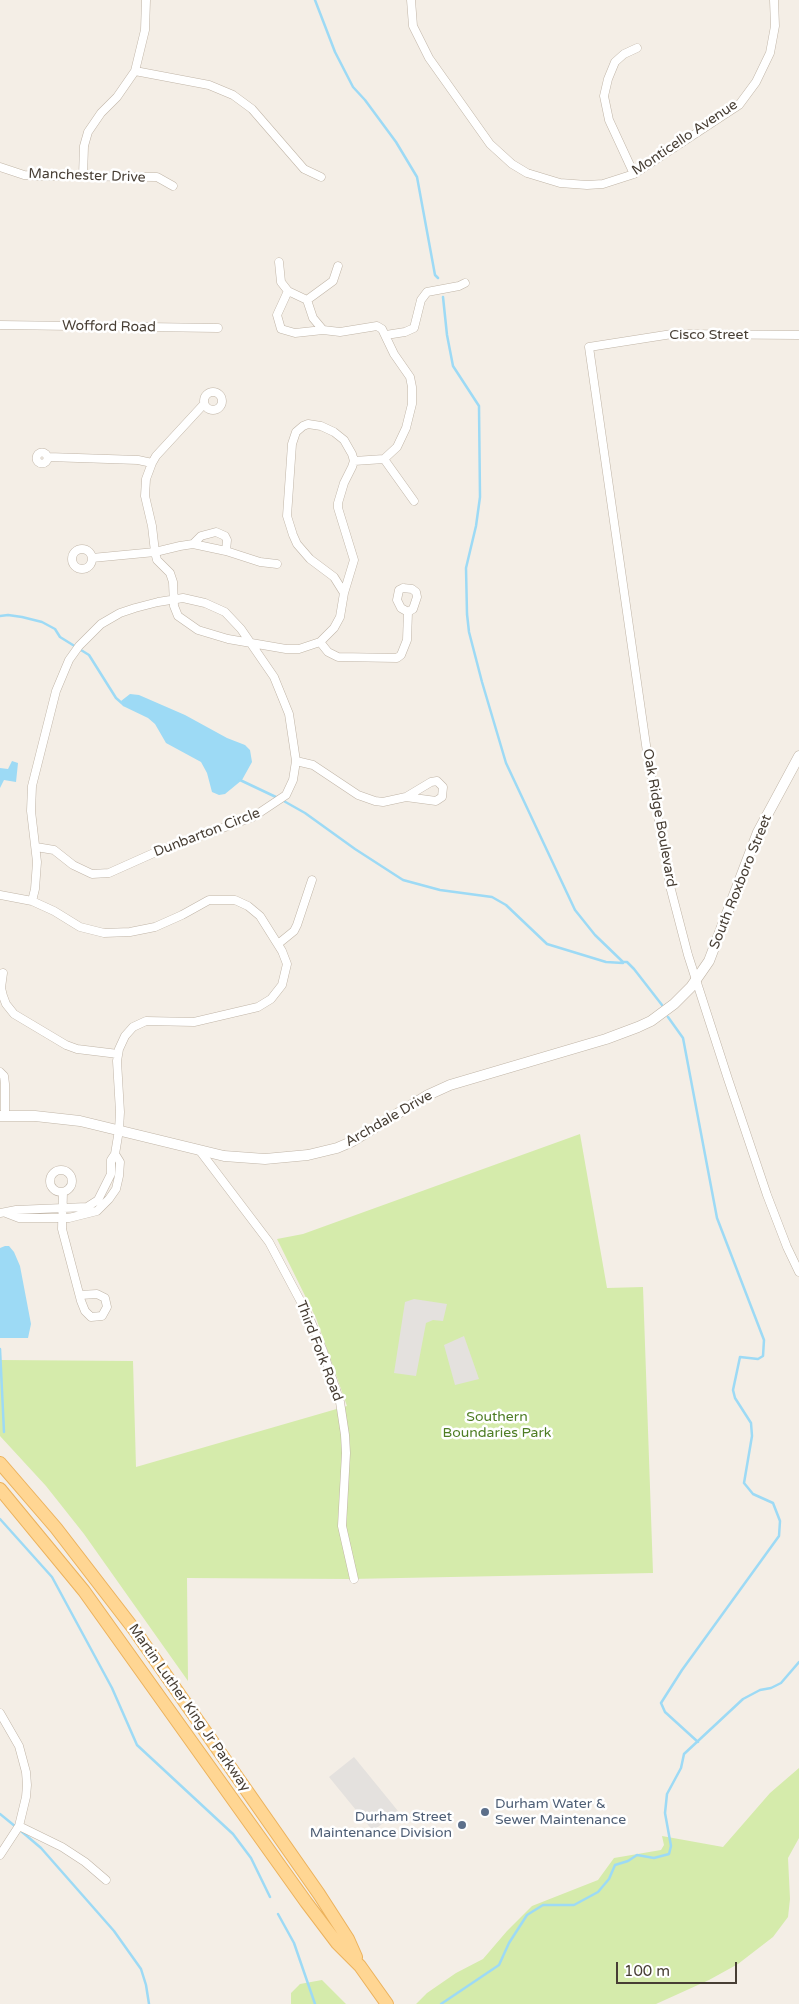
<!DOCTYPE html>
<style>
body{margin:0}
#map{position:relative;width:799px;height:2004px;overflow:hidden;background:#f4eee6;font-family:"Varela Round",sans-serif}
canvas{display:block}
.scale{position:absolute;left:616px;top:1962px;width:121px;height:22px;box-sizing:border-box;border:2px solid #473e34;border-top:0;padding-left:6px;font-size:15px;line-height:18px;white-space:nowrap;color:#473e34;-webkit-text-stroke:4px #fff;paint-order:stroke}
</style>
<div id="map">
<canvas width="799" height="2004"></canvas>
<div class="scale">100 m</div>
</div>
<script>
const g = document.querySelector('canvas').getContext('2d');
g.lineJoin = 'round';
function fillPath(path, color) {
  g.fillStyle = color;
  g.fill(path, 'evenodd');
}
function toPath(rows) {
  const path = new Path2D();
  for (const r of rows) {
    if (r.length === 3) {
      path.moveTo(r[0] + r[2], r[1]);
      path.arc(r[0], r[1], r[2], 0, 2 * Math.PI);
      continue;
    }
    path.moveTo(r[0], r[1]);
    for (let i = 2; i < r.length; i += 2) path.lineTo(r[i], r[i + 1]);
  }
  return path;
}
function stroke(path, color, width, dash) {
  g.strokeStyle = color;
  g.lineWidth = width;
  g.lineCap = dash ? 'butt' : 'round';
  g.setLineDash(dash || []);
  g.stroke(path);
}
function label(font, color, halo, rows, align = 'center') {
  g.font = font + ' "Varela Round",sans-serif';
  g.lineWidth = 5;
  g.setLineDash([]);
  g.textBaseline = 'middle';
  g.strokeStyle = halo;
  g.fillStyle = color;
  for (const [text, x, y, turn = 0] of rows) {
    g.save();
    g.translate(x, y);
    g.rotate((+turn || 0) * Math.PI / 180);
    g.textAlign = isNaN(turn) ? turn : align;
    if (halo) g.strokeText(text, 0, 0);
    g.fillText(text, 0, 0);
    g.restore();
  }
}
fillPath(toPath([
 [580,1134,607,1288,643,1287,653,1573,350,1579,187,1578,188,1681,84,1534,46,1486,0,1436,0,1360,133,1361,136,1467,347,1406,316,1318,277,1239,303,1234],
 [799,1768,799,1838,788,1858,790,1899,788,1917,773,1937,738,1964,709,1980,656,2004,416,2004,427,1993,456,1973,483,1959,507,1931,532,1906,598,1880,614,1858,661,1850,664,1845,662,1836,723,1847,770,1793],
 [322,1980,346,2004,291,2004,291,1993,300,1984]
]), '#d5ebab');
fillPath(toPath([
 [414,1299,447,1304,443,1321,433,1320,426,1323,416,1376,394,1373,405,1302],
 [464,1336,479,1379,455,1385,444,1345],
 [354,1757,398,1811,373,1831,329,1777]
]), '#e4e1de');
fillPath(toPath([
 [130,694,139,695,185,715,227,738,245,745,250,750,252,762,242,780,225,794,219,795,212,792,207,773,201,762,166,743,155,724,148,718,123,706,121,701],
 [12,761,18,763,16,782,4,780,0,788,0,768,8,769],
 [5,1246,9,1246,14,1252,20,1266,31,1324,28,1338,0,1338,0,1248]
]), '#9ddaf5');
stroke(toPath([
 [315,0,335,52,353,87,365,100,396,142,417,177,435,275,438,278],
 [443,297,447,335,453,366,479,406,480,497,476,526,466,568,467,614,469,632,482,682,506,763,575,910,595,935,623,962,627,962,634,969,662,1005],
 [0,616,8,615,22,617,42,622,55,629,60,637,89,655,116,698,124,705],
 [240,780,278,798],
 [282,800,305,813,355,849,403,880,440,890,492,897,506,905,547,944,606,962,623,963],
 [668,1017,683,1038,717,1218,764,1340,763,1356,758,1359,740,1357,733,1390,735,1398,751,1423,752,1436,744,1483,753,1494,773,1503,780,1521,779,1536,682,1670,661,1703,665,1712,698,1742],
 [0,1349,4,1432],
 [0,1519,52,1577,112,1688,137,1745,233,1834,251,1858,270,1897],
 [0,1814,16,1827],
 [21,1831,41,1848,114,1931,141,1969,146,1985,149,2004],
 [278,1914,294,1943,315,2004],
 [441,2004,499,1965,509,1943,527,1915,543,1905,574,1905,598,1892,609,1879,615,1865,628,1861,637,1855,654,1858,669,1854,671,1846,665,1813,667,1794,681,1768,684,1754,743,1699,760,1690,771,1688,781,1683,799,1662]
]), '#9ddaf5', 2.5);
const minor = toPath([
 [411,0,413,26,429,58,490,144,512,164,527,173,560,183,587,185,603,184,634,174,739,105,756,82,770,53,775,26,774,0],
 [135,71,209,85,233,95,252,109,304,169,321,177],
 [0,167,24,175,40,176,157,177,173,186],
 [634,174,609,120,604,96,608,79,615,62,624,54,637,48],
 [83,176,84,146,88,132,101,113,117,97,135,71,145,30,146,0],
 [279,262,281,282,288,291,307,300,333,281,338,266],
 [288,291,277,315,281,329,295,333,323,330],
 [307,300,313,318,323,330,340,332,377,326,382,329,394,354,410,377,412,387,412,404,406,428,397,447,384,459,354,461],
 [0,325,218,328],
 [386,335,405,332,414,328,421,300,427,292,459,286,465,283],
 [799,335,672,334,589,347,647,752,670,886,688,955,728,1079,767,1195,787,1247,799,1272],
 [213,401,9],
 [204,404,156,456,152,463,146,479,145,496,152,526,155,552,157,560,170,573,173,582,174,606,178,616,198,630,228,639,286,649,299,649,320,642,334,628,340,617,344,593,334,577,310,559,297,544,293,535,287,516,292,444,296,432,303,426,308,424,321,426,334,432,344,440,352,454,354,461,352,467,344,483,338,503,338,508,354,560,344,593],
 [42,458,5.5],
 [48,457,138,460,152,463],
 [384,459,414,501],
 [193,544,201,536,216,532,225,536,227,540,226,551],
 [82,559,10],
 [92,558,155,552,180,546,193,544,226,551,260,562,277,564],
 [403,588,412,589,416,592,417,597,413,609,408,612,401,608,397,600,399,590,403,588],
 [320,642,328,652,338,657,397,658,401,655,407,640,408,612],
 [296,761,313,765,358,795,375,801,383,802,406,797,431,782,437,781,443,787,442,797,436,801,406,797],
 [0,895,32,901,54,911,80,927,104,933,130,932,155,927,182,915,209,900,235,900,248,906,260,916,282,951,287,964,282,985,271,999,258,1007,194,1022,146,1021,133,1027,125,1036,119,1049,117,1061,120,1112,119,1130,115,1154,111,1160,111,1174,98,1200,87,1207,16,1210,0,1213],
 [32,901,35,889,37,862,31,811,32,786,56,691,69,660,79,646,101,624,120,613,135,608,158,602,183,598,205,603,225,612,241,629,274,677,289,714,296,761,293,780,286,795,253,817,156,852,109,873,92,874,73,865,54,850,36,847],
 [278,944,294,931,297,925,312,880],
 [3,973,1,988,3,996,6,1004,14,1014,66,1045,77,1049,118,1054],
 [0,1072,4,1076,5,1084,5,1116],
 [200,1151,269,1242,309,1317,323,1351,340,1402,345,1435,346,1453,342,1526,354,1579],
 [61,1181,11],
 [63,1192,62,1229,81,1301,85,1311,91,1317,102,1316,107,1307,105,1298,97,1294,80,1295],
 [6,1213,19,1218,69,1218,97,1211,109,1199,116,1189,119,1176,120,1162,115,1154],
 [0,1713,19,1746,26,1772,27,1785,26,1797,19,1826,0,1855],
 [19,1826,62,1847,85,1862,106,1880]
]);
const tertiary = toPath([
 [0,1116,35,1116,80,1121,224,1156,265,1159,308,1155,337,1148,351,1142,428,1095,450,1085,606,1039,638,1027,651,1021,674,1004,691,987,709,961,758,832,799,756]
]);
const primary = toPath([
 [0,1463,56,1528,133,1628,319,1894,348,1939,356,1957],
 [0,1489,84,1591,306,1902,337,1943,360,1966,387,2004]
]);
stroke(minor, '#c0b5a7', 9);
stroke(tertiary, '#c0b5a7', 11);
stroke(primary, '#ecb25c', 14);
stroke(minor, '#fff', 8);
stroke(tertiary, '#fff', 10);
stroke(primary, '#ffd693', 12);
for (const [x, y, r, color] of [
 [485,1812,5,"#5c6f8a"],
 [462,1825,5,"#5c6f8a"]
]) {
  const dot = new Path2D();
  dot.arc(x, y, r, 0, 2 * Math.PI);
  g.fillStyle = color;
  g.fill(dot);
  stroke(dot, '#fff', 2);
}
label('14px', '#473e34', '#fff', [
 ["Monticello Avenue",685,138,-34],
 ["Manchester Drive",87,176,2],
 ["Wofford Road",109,327,1],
 ["Cisco Street",709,335],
 ["Oak Ridge Boulevard",659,818,80],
 ["Dunbarton Circle",207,833,-21],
 ["South Roxboro Street",741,882,-68],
 ["Archdale Drive",389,1119,-30],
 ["Third Fork Road",319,1351,69],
 ["Martin Luther King Jr Parkway",189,1708,55]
]);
label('14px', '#4e7d24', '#fff', [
 ["Southern",497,1417],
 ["Boundaries Park",497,1433]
]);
label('14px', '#4e5e75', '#fff', [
 ["Durham Water &",495,1804],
 ["Sewer Maintenance",495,1820],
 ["Durham Street",452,1817,"right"],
 ["Maintenance Division",452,1833,"right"]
], 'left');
</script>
